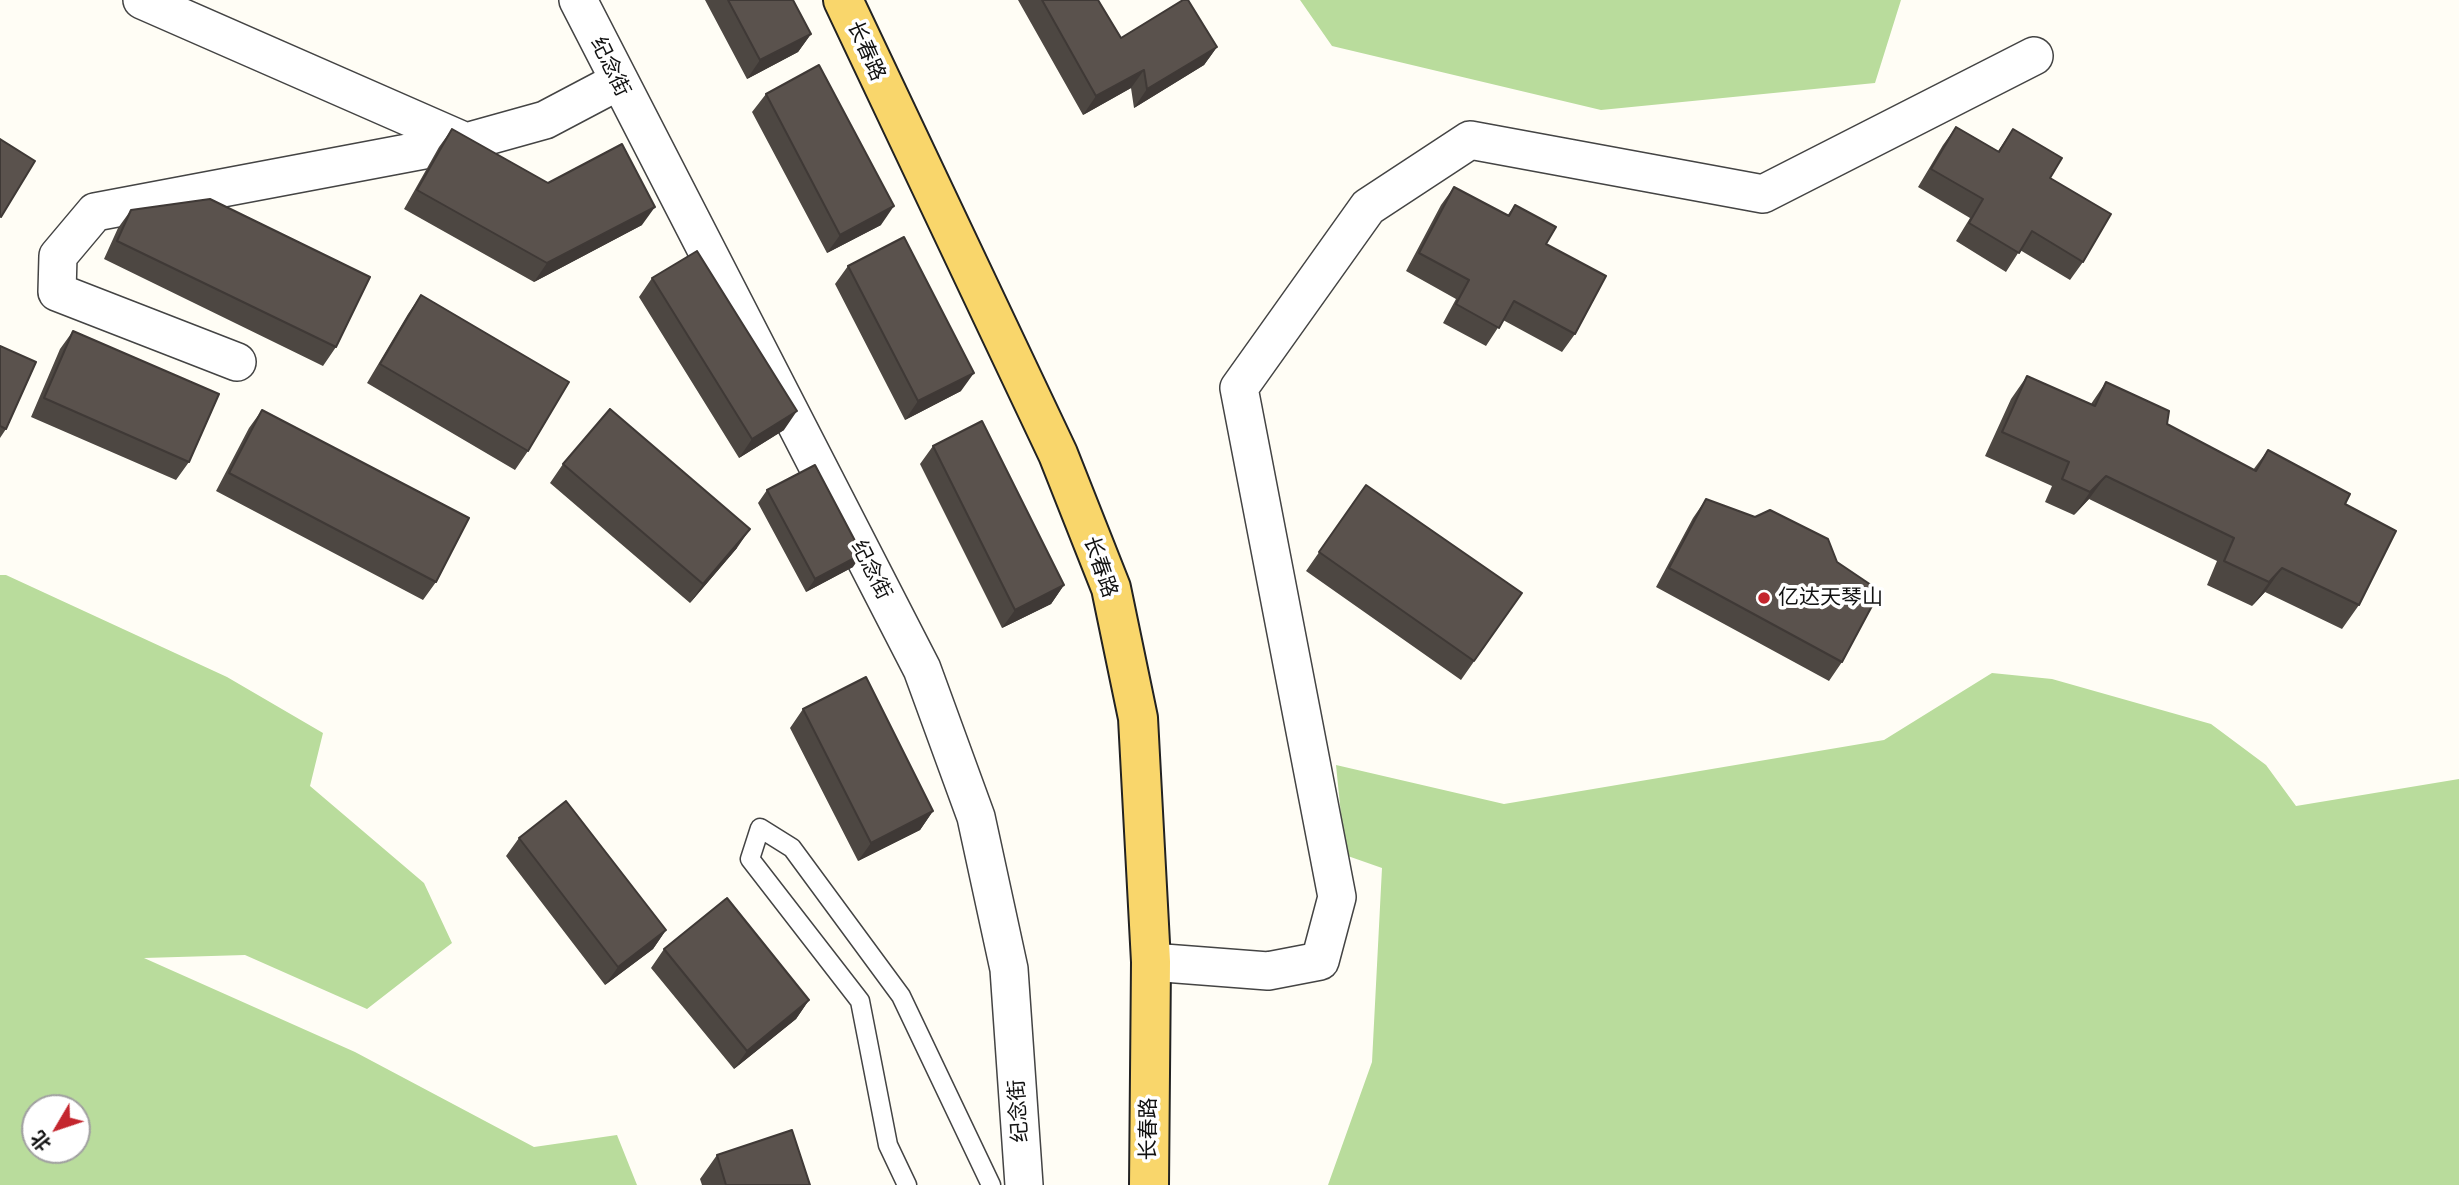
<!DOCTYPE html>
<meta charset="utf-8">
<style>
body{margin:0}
#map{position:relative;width:2459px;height:1185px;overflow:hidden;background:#fffdf5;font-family:"Roboto Serif","Noto Sans SC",serif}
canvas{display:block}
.north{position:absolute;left:21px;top:1094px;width:70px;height:70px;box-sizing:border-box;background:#fff;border:2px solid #a0a0a0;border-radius:50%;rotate:231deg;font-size:19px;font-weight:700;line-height:28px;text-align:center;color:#111}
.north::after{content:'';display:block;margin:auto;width:24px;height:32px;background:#c4262e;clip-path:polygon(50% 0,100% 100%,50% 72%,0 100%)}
</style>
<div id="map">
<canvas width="2459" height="1185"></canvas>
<div class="north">北</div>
</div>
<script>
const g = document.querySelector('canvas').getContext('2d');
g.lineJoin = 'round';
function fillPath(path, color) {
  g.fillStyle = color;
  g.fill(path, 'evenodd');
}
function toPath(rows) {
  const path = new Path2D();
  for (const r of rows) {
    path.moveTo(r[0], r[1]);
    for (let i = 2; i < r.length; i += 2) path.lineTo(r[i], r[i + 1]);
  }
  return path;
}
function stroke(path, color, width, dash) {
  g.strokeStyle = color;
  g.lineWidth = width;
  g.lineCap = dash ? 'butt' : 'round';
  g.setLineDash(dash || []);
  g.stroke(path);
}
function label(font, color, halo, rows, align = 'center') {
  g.font = font + ' "Roboto Serif","Noto Sans SC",serif';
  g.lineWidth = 7;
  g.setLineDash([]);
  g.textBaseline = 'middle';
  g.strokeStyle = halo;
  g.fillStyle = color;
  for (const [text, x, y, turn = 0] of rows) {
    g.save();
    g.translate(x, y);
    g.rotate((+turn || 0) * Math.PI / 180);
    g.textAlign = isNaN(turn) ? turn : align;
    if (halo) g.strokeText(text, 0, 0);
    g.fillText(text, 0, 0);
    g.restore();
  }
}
fillPath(toPath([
 [1300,0,1901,0,1875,83,1601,110,1332,46],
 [0,575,6,575,227,677,323,733,310,786,424,883,452,943,367,1009,245,955,144,958,355,1052,534,1147,617,1135,637,1185,0,1185],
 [35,1108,77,1108,77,1150,35,1150],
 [1992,673,2052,679,2211,724,2266,765,2296,806,2459,779,2459,1185,1328,1185,1372,1062,1382,868,1345,855,1336,765,1504,804,1884,740]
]), '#b9dc9c');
const service = toPath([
 [907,1185,888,1145,860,1001,750,859,760,828,792,848,901,996,991,1185]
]);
const minor = toPath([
 [142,0,466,142,545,120,617,82],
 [578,0,922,669,976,817,1009,969,1024,1185],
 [237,362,57,292,58,256,95,212,466,142],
 [1151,962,1268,971,1320,961,1337,897,1239,388,1368,207,1470,140,1763,194,2034,56]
]);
const primary = toPath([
 [843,0,1058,454,1111,588,1138,718,1151,962,1149,1185]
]);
stroke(service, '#444', 21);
stroke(minor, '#444', 40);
stroke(primary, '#222', 42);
stroke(service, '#fff', 18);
stroke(minor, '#fff', 37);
stroke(primary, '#f9d66b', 38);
fillPath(toPath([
 [705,0,793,0,811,34,798,52,747,79],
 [1018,0,1098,0,1121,38,1217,47,1204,65,1134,108,1131,88,1083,115],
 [766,94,881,225,827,253,752,112],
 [1956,127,1998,151,2013,129,2050,178,2083,262,2070,280,2020,250,2006,272,1956,241,1970,218,1918,187,1943,145],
 [452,129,548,183,642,225,534,282,404,209,439,147],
 [1454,187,1507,216,1515,205,1546,244,1575,334,1562,352,1503,320,1486,346,1443,323,1456,299,1406,271,1441,205],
 [131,210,336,347,323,366,104,259,118,228],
 [848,266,961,391,905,420,835,284],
 [652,278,784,430,739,458,639,297],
 [421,295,528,451,515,470,367,383,408,314],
 [73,331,189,462,176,480,31,417,60,349],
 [0,346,6,429,0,438],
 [2027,376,2091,404,2106,382,2167,424,2253,470,2268,450,2345,504,2359,605,2342,629,2265,592,2252,606,2207,585,2217,561,2089,499,2074,515,2045,502,2052,486,1985,456,2011,399],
 [262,410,436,582,423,600,216,491,249,428],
 [933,446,1064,585,1051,604,1002,628,920,464],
 [563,464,737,548,690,603,550,483],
 [1366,485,1522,593,1461,680,1306,571],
 [767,490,853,567,806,592,758,503],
 [1706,499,1842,662,1829,681,1656,587,1693,518],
 [803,709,933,811,920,830,858,861,790,728],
 [519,838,666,930,653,949,605,985,506,856],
 [664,949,809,1000,796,1019,734,1069,651,968],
 [717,1155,810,1185,702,1185,700,1179]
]), '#4d4742');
fillPath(toPath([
 [811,34,798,52,747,79,760,60],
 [1217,47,1204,65,1134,108,1147,89],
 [1144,70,1131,88,1083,115,1096,96],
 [894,206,881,225,827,253,840,235],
 [655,207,642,225,534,282,547,263],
 [974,373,961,391,905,420,918,401],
 [797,411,784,430,739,458,752,439],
 [2106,476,2089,499,2074,515,2090,492],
 [750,529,737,548,690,603,703,584],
 [862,554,853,567,806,592,815,579],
 [2282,568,2265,592,2252,606,2269,582],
 [1064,585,1051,604,1002,628,1015,610],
 [933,811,920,830,858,861,871,843],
 [666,930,653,949,605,985,618,967],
 [809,1000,796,1019,734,1069,747,1051]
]), '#3f3936');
const building = toPath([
 [728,0,793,0,811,34,760,60,728,0],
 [1042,0,1098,0,1121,38,1183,0,1188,0,1217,47,1147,89,1144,70,1096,96,1042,0],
 [819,65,894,206,840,235,766,94,819,65],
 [1956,127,1999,152,2013,129,2062,158,2050,178,2111,214,2083,262,2032,231,2019,253,1969,223,1983,199,1931,169,1956,127],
 [452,129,548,183,622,144,655,207,547,263,417,190,452,129],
 [0,139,35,161,1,217,0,216,0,139],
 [1454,187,1509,216,1515,205,1556,227,1546,244,1606,276,1575,334,1514,301,1499,328,1456,304,1469,280,1419,253,1454,187],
 [210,199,370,277,336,347,117,241,131,210,210,199],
 [904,237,974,373,918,401,848,266,904,237],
 [697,251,797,411,752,439,652,278,697,251],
 [421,295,569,382,528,451,380,364,421,295],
 [73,331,219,394,189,462,44,398,73,331],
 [0,346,36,362,6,429,0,426,0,346],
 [2027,376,2095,406,2106,382,2169,411,2167,424,2256,471,2268,450,2350,494,2345,504,2396,531,2359,605,2282,568,2269,582,2224,561,2234,538,2106,476,2090,492,2062,479,2069,462,2002,432,2027,376],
 [610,409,750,529,703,584,563,464,610,409],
 [262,410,469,518,436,582,229,473,262,410],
 [982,421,1064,585,1015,610,933,446,982,421],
 [815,465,862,554,815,579,767,490,815,465],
 [1366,485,1522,593,1474,661,1319,552,1366,485],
 [1706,499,1755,517,1770,510,1828,539,1837,562,1880,591,1842,662,1669,568,1706,499],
 [866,677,933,811,871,843,803,709,866,677],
 [566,801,666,930,618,967,519,838,566,801],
 [727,898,809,1000,747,1051,664,949,727,898],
 [792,1130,810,1185,726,1185,717,1155,792,1130]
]);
fillPath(building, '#5a524d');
stroke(building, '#3f3936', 2);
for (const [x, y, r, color] of [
 [1764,598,7,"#c4262e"]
]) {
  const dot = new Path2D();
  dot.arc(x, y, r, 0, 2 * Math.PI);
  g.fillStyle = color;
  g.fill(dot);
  stroke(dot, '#fff', 2.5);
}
label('21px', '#111', '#fff', [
 ["长春路",866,51,66],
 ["纪念街",610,67,64],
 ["长春路",1100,567,71],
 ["纪念街",871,570,63],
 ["纪念街",1019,1111,-94],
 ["长春路",1149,1129,-90]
]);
label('21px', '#111', '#fff', [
 ["亿达天琴山",1778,598]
], 'left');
</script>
